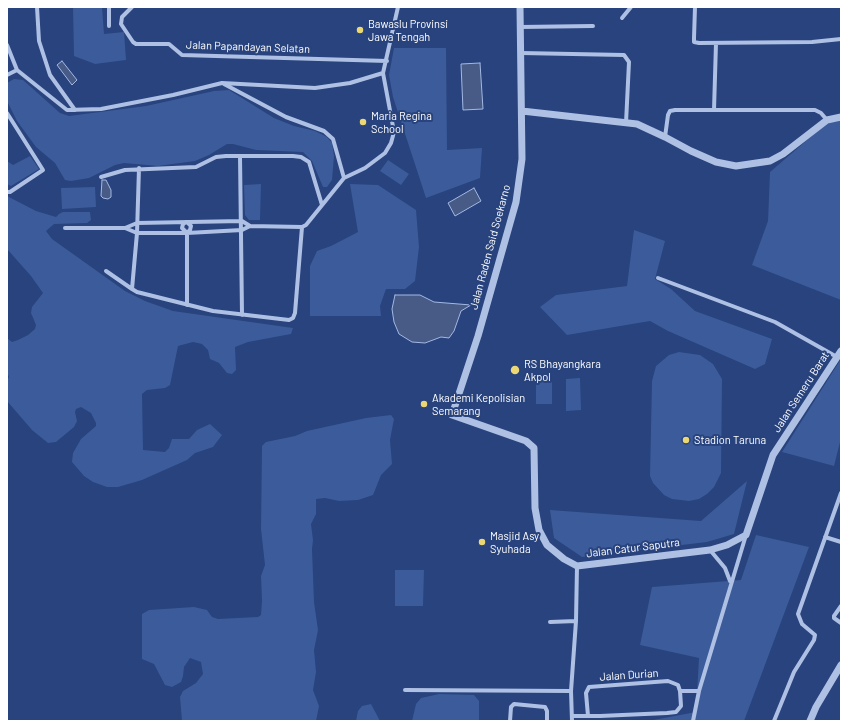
<!DOCTYPE html>
<style>
body{margin:0}
#map{position:relative;width:848px;height:728px;overflow:hidden;background:#28437d;font-family:Barlow,sans-serif}
canvas{display:block}
.frame{position:absolute;inset:0;border:8px solid #fff;pointer-events:none}
</style>
<div id="map">
<canvas width="848" height="728"></canvas>
<div class="frame"></div>
</div>
<script>
const g = document.querySelector('canvas').getContext('2d');
g.lineJoin = 'round';
function fillPath(path, color) {
  g.fillStyle = color;
  g.fill(path, 'evenodd');
}
function toPath(rows) {
  const path = new Path2D();
  for (const r of rows) {
    path.moveTo(r[0], r[1]);
    for (let i = 2; i < r.length; i += 2) path.lineTo(r[i], r[i + 1]);
  }
  return path;
}
function stroke(path, color, width, dash) {
  g.strokeStyle = color;
  g.lineWidth = width;
  g.lineCap = dash ? 'butt' : 'round';
  g.setLineDash(dash || []);
  g.stroke(path);
}
function label(font, color, halo, rows, align = 'center') {
  g.font = font + ' Barlow,sans-serif';
  g.lineWidth = 4;
  g.setLineDash([]);
  g.textBaseline = 'middle';
  g.strokeStyle = halo;
  g.fillStyle = color;
  for (const [text, x, y, turn = 0] of rows) {
    g.save();
    g.translate(x, y);
    g.rotate((+turn || 0) * Math.PI / 180);
    g.textAlign = isNaN(turn) ? turn : align;
    if (halo) g.strokeText(text, 0, 0);
    g.fillText(text, 0, 0);
    g.restore();
  }
}
fillPath(toPath([
 [73,7,102,7,104,34,124,32,126,60,95,64,74,56],
 [394,48,446,48,447,150,482,148,480,178,426,198,393,97,389,75],
 [14,79,23,80,60,113,69,116,146,106,214,91,229,90,274,118,294,126,315,131,327,137,332,143,334,156,332,180,327,187,323,187,312,161,303,152,256,150,233,144,227,144,209,155,195,161,158,166,124,163,115,165,89,178,71,181,65,180,55,163,36,147,17,121,7,101,7,83],
 [841,121,841,300,752,265,768,221,770,172,828,122],
 [30,156,39,169,11,186,7,184,7,161,13,165],
 [388,160,409,174,401,185,380,171],
 [261,184,260,220,249,220,245,215,244,185],
 [350,184,378,185,416,210,419,247,415,281,405,289,386,289,380,306,381,316,310,316,310,266,317,251,331,246,358,232],
 [95,187,96,207,62,209,61,188],
 [7,196,36,211,56,217,59,214,63,212,90,212,91,220,87,223,54,224,46,231,52,239,125,291,145,301,173,311,293,328,291,334,248,342,235,347,236,370,232,374,227,373,219,363,210,359,208,350,202,344,193,342,178,346,170,385,165,388,147,390,142,394,143,450,165,452,169,448,172,439,189,439,197,430,210,424,222,435,213,447,195,453,187,460,142,480,118,487,107,487,93,482,84,476,72,462,73,453,81,439,96,426,96,423,91,413,81,407,76,409,75,412,77,421,74,427,56,442,48,443,32,430,7,401,7,381,9,377,7,372,7,338,12,342,18,340,28,335,35,329,36,325,31,313,32,307,43,293,31,276,7,249],
 [634,230,665,241,655,279,671,289,695,311,772,339,765,364,755,369,668,331,650,321,567,335,540,307,556,295,627,286],
 [679,352,700,355,713,364,722,379,721,473,714,487,707,494,699,499,689,501,672,499,664,495,653,483,650,476,652,381,656,366,669,355],
 [841,359,841,438,834,466,782,452],
 [580,378,581,410,566,411,566,379],
 [536,382,552,382,552,404,536,404],
 [391,415,394,419,390,440,392,464,381,475,373,495,358,500,339,501,325,498,316,499,316,514,311,524,313,540,312,549,314,602,318,630,314,650,316,672,313,690,319,706,316,721,182,721,180,697,183,691,196,683,203,674,201,662,190,658,184,667,183,676,181,682,172,687,165,685,154,664,142,659,142,614,149,610,194,607,207,610,212,617,218,619,258,617,261,615,262,601,261,576,265,565,261,529,262,446,266,442,295,436,307,431,366,418],
 [747,481,734,534,707,542,582,557,554,538,550,510,701,521],
 [756,535,809,547,744,721,648,721,696,712,699,658,640,645,652,587,741,580],
 [395,570,424,570,423,606,395,606],
 [439,694,474,695,479,701,479,721,412,721,416,704,421,698],
 [371,704,380,721,356,721,358,711,362,706]
]), '#3c5b9a');
const water = toPath([
 [62,61,77,80,72,85,57,65,62,61],
 [480,63,483,109,463,110,461,64,480,63],
 [102,180,106,180,111,190,111,197,108,199,103,198,101,196,102,180],
 [474,188,481,201,455,216,448,203,474,188],
 [395,295,420,295,434,302,471,305,461,311,454,331,449,338,441,337,425,343,412,342,399,334,394,322,392,309,395,295]
]);
fillPath(water, '#485b86');
stroke(water, '#a3b9e5', 1);
stroke(toPath([
 [37,7,39,41,50,75,75,110],
 [109,7,109,26],
 [132,7,122,17,121,24,133,42,136,44,169,44,182,55,387,61],
 [695,7,694,38,694,42,699,43,812,42,841,39],
 [622,18,631,7],
 [520,27,593,26],
 [7,45,17,70,67,110,101,109,173,95,222,83,315,88,350,83,383,73],
 [521,53,624,55,629,62,626,123],
 [7,75,17,70],
 [224,84,286,117,324,131,333,139,344,178],
 [714,110,716,43],
 [7,113,43,170,10,192,7,192],
 [665,137,668,115,670,111,675,110,815,110,821,113,827,120],
 [240,156,242,315],
 [139,168,137,233,132,289,137,292,213,311,289,320,293,318,295,313,302,227],
 [101,177,125,170,196,167,216,157,226,156,293,156,301,157,309,162,322,205],
 [187,222,191,226,190,230,187,233,187,305],
 [65,228,125,228,137,233,187,233,242,230,250,226],
 [125,228,137,223,242,221,250,226,302,227,306,225,344,178,365,168,385,153,391,143,394,132,383,73,398,7],
 [186,232,182,228,183,224,186,222],
 [106,271,132,289],
 [658,278,775,322,837,357],
 [825,537,841,542],
 [710,550,725,568,730,581],
 [841,606,834,616,834,618,841,623],
 [550,622,576,621],
 [405,690,571,691,572,721],
 [571,691,576,621,577,566],
 [680,691,699,691],
 [572,716,600,716,667,713,676,712,681,706,680,691,678,685,668,681,589,687,586,693,588,716],
 [510,721,511,707,514,704,545,707,547,711,547,721],
 [693,721,699,691,746,535],
 [774,721,794,672,814,640,815,635,802,624,798,614,841,493]
]), '#aec0e4', 4);
stroke(toPath([
 [520,7,522,159,516,202,478,336,452,415,526,441,534,448,535,508,539,530,547,545,564,559,577,566,710,550,727,545,746,535,773,455,841,351],
 [522,111,637,124,665,137,691,151,716,162,736,166,770,161,783,154,827,120,841,117],
 [810,721,816,707,841,665]
]), '#aec0e4', 7);
for (const [x, y, r, color] of [
 [360,30,4,"#ebd875"],
 [363,122,4,"#ebd875"],
 [515,370,5,"#ebd875"],
 [424,404,4,"#ebd875"],
 [686,440,4,"#ebd875"],
 [482,542,4,"#ebd875"]
]) {
  const dot = new Path2D();
  dot.arc(x, y, r, 0, 2 * Math.PI);
  g.fillStyle = color;
  g.fill(dot);
  stroke(dot, '#28437d', 1.5);
}
label('11px', '#fff', '#28437d', [
 ["Bawaslu Provinsi",368,24],
 ["Jawa Tengah",368,37],
 ["Maria Regina",371,116],
 ["School",371,129],
 ["RS Bhayangkara",524,364],
 ["Akpol",524,377],
 ["Akademi Kepolisian",432,398],
 ["Semarang",432,411],
 ["Stadion Taruna",694,440],
 ["Masjid Asy",490,536],
 ["Syuhada",490,549]
], 'left');
label('11px', '#fff', '#28437d', [
 ["Jalan Papandayan Selatan",248,47,2],
 ["Jalan Raden Said Soekarno",490,247,-75],
 ["Jalan Semeru Barat",801,392,-57],
 ["Jalan Catur Saputra",633,548,-7],
 ["Jalan Durian",629,675,-4]
]);
</script>
